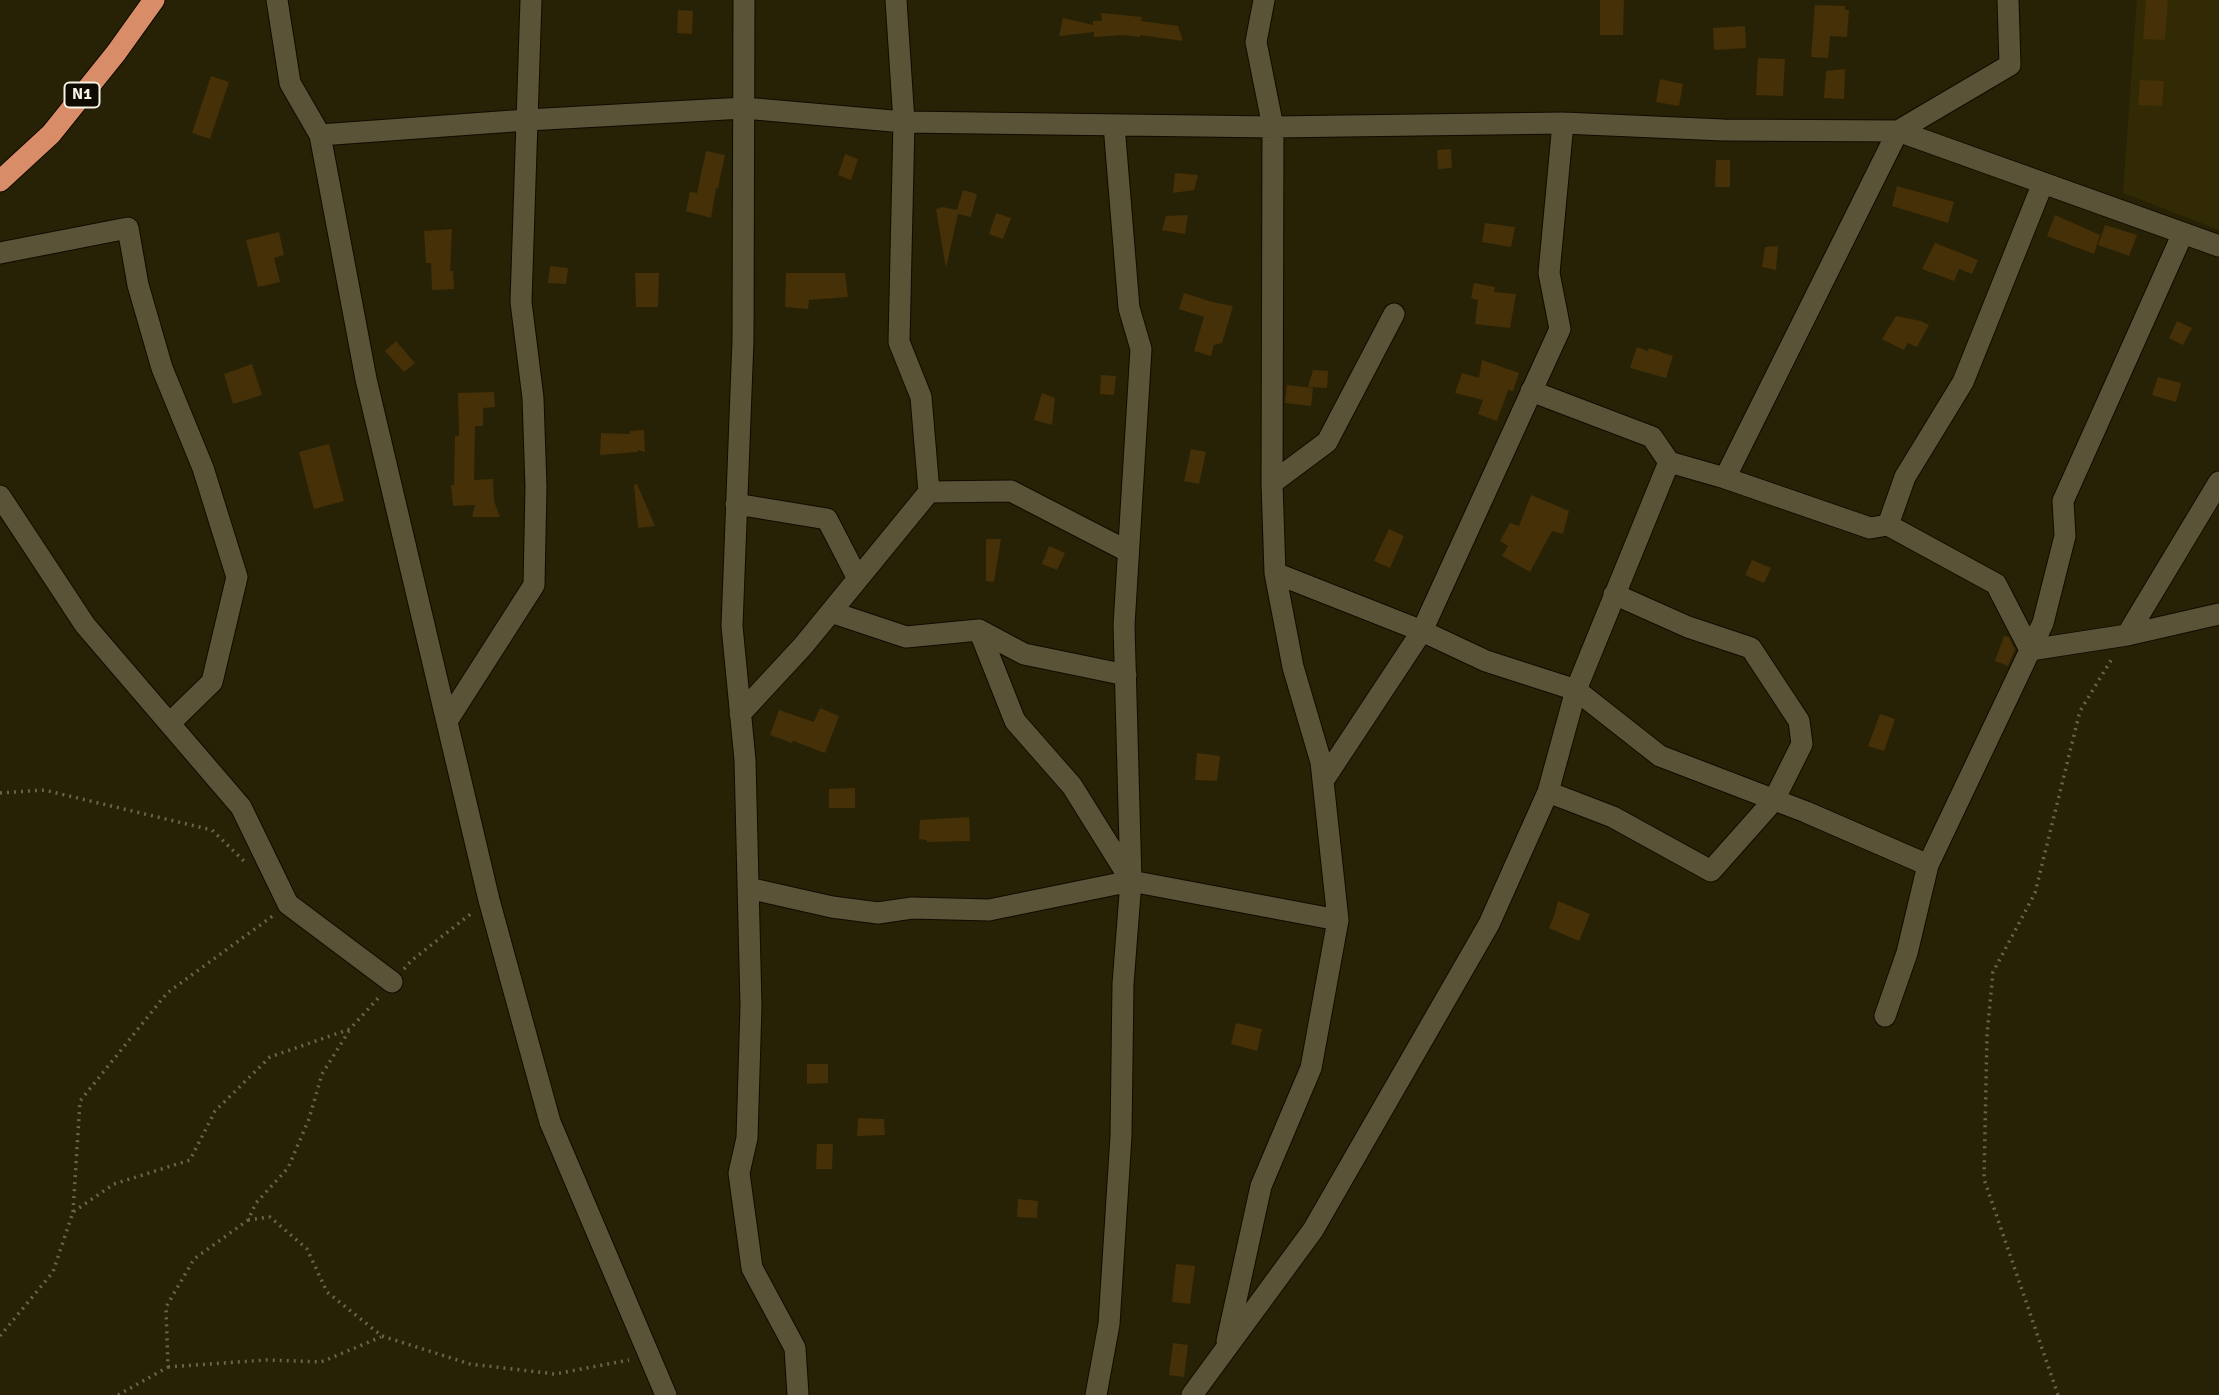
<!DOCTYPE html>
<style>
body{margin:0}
canvas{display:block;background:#272105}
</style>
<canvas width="2219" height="1395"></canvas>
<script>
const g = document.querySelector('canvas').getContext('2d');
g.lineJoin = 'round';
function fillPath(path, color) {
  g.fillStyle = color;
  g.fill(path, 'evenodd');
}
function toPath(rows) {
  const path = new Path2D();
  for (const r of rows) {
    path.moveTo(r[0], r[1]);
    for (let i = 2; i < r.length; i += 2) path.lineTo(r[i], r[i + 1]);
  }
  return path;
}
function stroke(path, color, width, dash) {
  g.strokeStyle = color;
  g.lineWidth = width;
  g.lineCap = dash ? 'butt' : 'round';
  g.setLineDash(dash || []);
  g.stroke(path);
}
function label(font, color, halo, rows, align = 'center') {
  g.font = font + ' Signika,sans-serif';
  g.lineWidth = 5;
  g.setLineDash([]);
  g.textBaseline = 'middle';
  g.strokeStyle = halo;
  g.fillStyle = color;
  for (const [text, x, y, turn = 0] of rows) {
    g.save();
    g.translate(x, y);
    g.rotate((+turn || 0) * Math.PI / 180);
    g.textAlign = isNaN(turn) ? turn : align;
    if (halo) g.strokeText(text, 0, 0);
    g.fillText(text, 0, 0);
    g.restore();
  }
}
fillPath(toPath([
 [2137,0,2219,0,2219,230,2123,193]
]), '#322a04');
fillPath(toPath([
 [1600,0,1624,0,1623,35,1600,35],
 [2146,0,2168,0,2165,40,2143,39],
 [1815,5,1845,6,1845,10,1849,10,1847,37,1830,36,1828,58,1811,57],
 [678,10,693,11,692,34,677,33],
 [1101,13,1142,17,1141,21,1178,26,1183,41,1140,35,1140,37,1123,35,1094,37,1094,32,1059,36,1063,18,1093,25,1093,21,1102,21],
 [1745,26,1746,48,1714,50,1713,28],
 [1758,58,1785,59,1783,96,1756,95],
 [1845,69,1844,99,1824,98,1826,71],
 [211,76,229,82,210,139,192,133],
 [1660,79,1683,84,1679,106,1656,102],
 [2140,80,2164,81,2162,106,2138,105],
 [1451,149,1452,168,1438,169,1437,150],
 [706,151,725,155,718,188,716,188,711,218,686,211,690,192,697,193],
 [845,154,858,159,851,180,838,175],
 [1716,160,1730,160,1730,187,1715,187],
 [1175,173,1198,175,1194,190,1173,193],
 [1897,186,1954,202,1948,223,1892,206],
 [963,190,977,194,971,217,958,214,946,268,936,209,943,207,957,210],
 [996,213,1011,218,1003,239,989,234],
 [1188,215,1185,234,1162,230,1166,216],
 [2055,215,2100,235,2094,254,2047,236],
 [1485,223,1515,227,1511,247,1482,242],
 [2105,225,2137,235,2129,256,2098,245],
 [452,229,450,271,453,271,454,289,432,290,431,263,426,263,424,231],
 [279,232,284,255,274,258,280,282,258,287,246,240],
 [1935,243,1978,260,1972,274,1959,269,1954,281,1922,269],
 [1778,246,1776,270,1762,267,1765,247],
 [550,266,568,268,566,284,548,283],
 [635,273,659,273,658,307,636,307],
 [786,273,845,273,848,297,809,300,808,309,785,307],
 [1474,283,1495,287,1494,292,1516,294,1510,328,1475,324,1478,300,1471,298],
 [1184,293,1212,302,1233,306,1222,343,1214,345,1211,356,1194,351,1204,317,1179,309],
 [1896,316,1921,321,1929,325,1917,347,1908,343,1904,350,1882,339],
 [2177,321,2192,328,2183,345,2169,338],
 [396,341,415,363,404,372,385,351],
 [1637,347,1648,351,1649,348,1673,356,1666,378,1630,368],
 [1482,360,1519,373,1513,391,1508,390,1497,421,1478,414,1483,400,1455,393,1462,373,1479,378],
 [252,364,262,395,233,404,224,374],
 [1313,370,1328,371,1327,388,1308,387],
 [1101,375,1116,376,1114,395,1100,394],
 [2158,377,2181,383,2176,402,2152,395],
 [1287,385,1313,388,1311,406,1285,403],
 [494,392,495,407,483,408,483,426,475,426,474,480,493,479,494,501,500,517,472,517,475,505,453,506,451,485,454,485,455,436,459,436,458,393],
 [1042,393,1055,398,1052,425,1034,420],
 [644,430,645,452,638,450,638,452,600,455,601,433,630,434,630,431],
 [329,444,344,501,314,509,299,452],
 [1191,449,1206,452,1199,484,1184,481],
 [637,484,655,526,638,528,634,485],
 [1531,495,1569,511,1563,534,1552,531,1530,572,1502,556,1508,546,1500,541,1510,523,1519,526],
 [1389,529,1404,536,1390,568,1374,561],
 [986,539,1001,539,994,582,986,581],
 [1049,546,1065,553,1057,570,1042,564],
 [1752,560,1771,568,1764,583,1745,575],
 [2004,636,2009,637,2015,650,2008,666,1995,661],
 [820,708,839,716,825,753,793,741,792,743,770,735,779,710,814,722],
 [1880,714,1895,719,1884,751,1868,746],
 [1197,753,1220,756,1217,781,1195,780],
 [855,788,855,808,829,808,829,789],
 [969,817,970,841,927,842,927,840,919,839,920,820],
 [1558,901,1590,914,1579,941,1549,928,1555,913],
 [1236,1023,1262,1029,1257,1051,1231,1044],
 [807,1064,828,1064,828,1083,807,1084],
 [858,1118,884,1119,885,1135,857,1136],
 [817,1144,833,1144,832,1169,816,1169],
 [1018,1199,1038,1201,1037,1218,1017,1217],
 [1176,1264,1195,1266,1190,1304,1172,1302],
 [1173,1343,1188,1345,1184,1377,1169,1375]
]), '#453007');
const street = toPath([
 [277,0,290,83,320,135,366,379,489,900,550,1122,666,1395],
 [744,0,743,340,732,626,745,760,751,1006,747,1138,739,1173,752,1268,795,1348,798,1395],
 [896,0,904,122,899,342,921,397,929,492,1011,491,1127,551],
 [320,135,527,120,744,108,904,122,1273,127,1563,123,1723,130,1898,131,2219,246],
 [0,253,128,228,138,285,162,368,203,468,237,577,212,682,170,723],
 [1531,391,1652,437,1669,462],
 [1725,478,1870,528,1888,525,1905,477,1963,382,2043,183],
 [1272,483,1327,442,1394,314],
 [0,496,85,625,241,807,288,904,392,982],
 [736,504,827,519,858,579],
 [1888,525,1996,584,2030,650,2127,635,2219,614],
 [1275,573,1422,631,1486,661,1576,690,1660,756,1806,812,1928,865],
 [831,612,906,637,979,630,1024,654,1126,675],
 [979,630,1015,721,1072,786,1130,879],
 [2127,635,2219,482],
 [740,714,803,646,929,492],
 [447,721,534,585,536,487,533,398,521,302,531,0],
 [1323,781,1422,631,1560,329,1549,273,1563,123],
 [1548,792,1613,817,1711,871,1774,800,1802,744,1799,721,1751,648,1688,627,1614,594],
 [748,888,832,907,878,913,912,908,989,910,1131,881,1338,920],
 [1885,1016,1907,953,1928,865,2043,623,2065,536,2063,501,2183,233],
 [1227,1341,1261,1186,1311,1068,1338,920,1321,762,1293,667,1275,573,1272,483,1273,127,1256,42,1264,0],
 [1096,1395,1109,1324,1121,1136,1123,984,1131,881,1124,625,1141,349,1129,308,1114,125],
 [1192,1395,1313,1230,1489,924,1548,792,1576,690,1669,462,1725,478,1898,131,2010,65,2008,0]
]);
const highway = toPath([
 [0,181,51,134,116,53,154,0]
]);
stroke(street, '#100a00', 23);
stroke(highway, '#100a00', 23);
stroke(toPath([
 [0,793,44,790,212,830,246,863],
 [404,969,411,961,473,912],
 [73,1212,80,1101,167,993,274,915],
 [248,1220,270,1217,307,1249,327,1292,382,1336,470,1364,555,1374,629,1360],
 [0,1336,53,1272,73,1212,114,1184,190,1160,215,1111,270,1057,350,1029,380,996],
 [168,1367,266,1360,321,1362,381,1337],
 [118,1395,168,1367,166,1307,194,1259,248,1220,256,1203,288,1168,309,1119,322,1074,349,1031],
 [2058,1395,1984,1179,1987,1035,1993,972,2035,893,2080,711,2113,657]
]), '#6a644c', 3.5, [2, 5]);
stroke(street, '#5a5337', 21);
stroke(highway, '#d88d68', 21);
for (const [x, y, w] of [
 [82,95,35]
]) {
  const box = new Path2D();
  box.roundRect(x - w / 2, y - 12.5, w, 25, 5);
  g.fillStyle = '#0d0b02';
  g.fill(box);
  stroke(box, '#f8f4e3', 2);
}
label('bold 16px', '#f8f4e3', null, [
 ["N1",82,95]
]);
</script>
